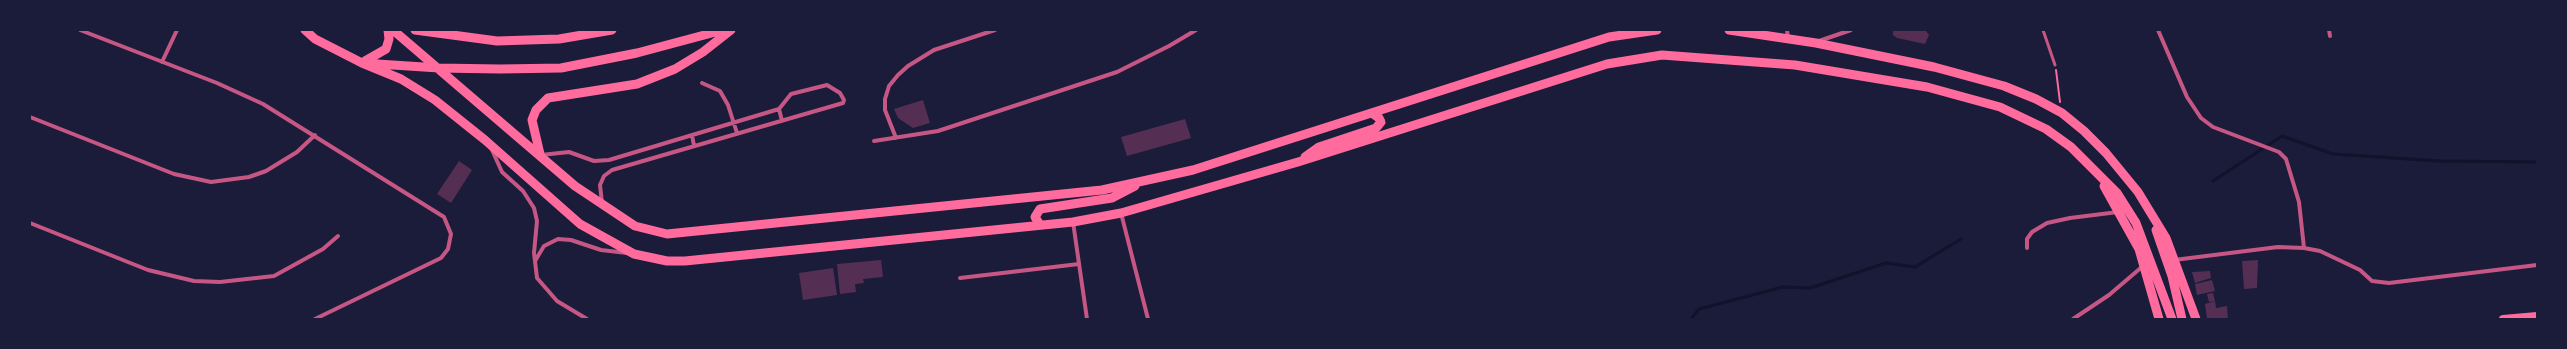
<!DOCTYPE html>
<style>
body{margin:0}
#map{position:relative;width:2567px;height:349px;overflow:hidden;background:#1b1b3a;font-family:"Titillium Web",sans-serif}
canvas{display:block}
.frame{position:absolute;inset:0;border:31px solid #1b1b3a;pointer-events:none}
</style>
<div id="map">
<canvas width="2567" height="349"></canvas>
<div class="frame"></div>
</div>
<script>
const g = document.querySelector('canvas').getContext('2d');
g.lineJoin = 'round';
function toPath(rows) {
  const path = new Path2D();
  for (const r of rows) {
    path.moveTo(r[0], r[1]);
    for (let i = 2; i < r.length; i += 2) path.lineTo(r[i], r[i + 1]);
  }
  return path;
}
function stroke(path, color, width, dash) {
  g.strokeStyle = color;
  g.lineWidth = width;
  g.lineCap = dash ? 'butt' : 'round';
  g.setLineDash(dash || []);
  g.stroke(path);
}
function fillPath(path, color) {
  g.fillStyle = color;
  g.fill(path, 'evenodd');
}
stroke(toPath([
 [2213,181,2282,136,2333,154,2439,161,2537,162],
 [1691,319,1699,309,1783,287,1810,288,1886,263,1915,267,1961,239]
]), '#12122b', 3);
fillPath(toPath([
 [1893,30,1920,30,1926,31,1929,35,1925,44,1897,38,1893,35],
 [923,100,930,123,913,128,898,118,894,109],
 [1185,119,1191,138,1127,156,1121,137],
 [459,161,472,170,451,203,437,194],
 [881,260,883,277,863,279,864,283,855,284,856,292,840,294,837,264],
 [2258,260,2257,288,2244,289,2242,261],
 [833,268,837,295,803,300,799,273],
 [2210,271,2211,278,2195,283,2192,272],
 [2212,280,2215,291,2197,295,2195,284],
 [2213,293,2215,301,2209,302,2207,294],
 [2215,301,2216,308,2227,306,2228,319,2207,319,2205,304]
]), '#542f53');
stroke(toPath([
 [2056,70,2060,102]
]), '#ff6b9d', 2);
stroke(toPath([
 [2043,30,2055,65]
]), '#c65784', 3);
stroke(toPath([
 [80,30,217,83,263,104,444,217,451,234,448,249,441,258,315,319],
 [1787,30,1788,38],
 [2158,30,2187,97,2201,118,2213,127,2279,152,2286,159,2299,202,2304,248],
 [2329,30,2330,36],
 [1819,41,1851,30],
 [162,62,177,30],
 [702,83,720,91,728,105,737,133],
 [779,109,782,121],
 [30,117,174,174,211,182,249,177,266,171,297,152,315,135],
 [692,135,694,146],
 [896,138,885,110,885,99,889,86,898,75,908,66,934,50,995,30],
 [874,141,938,131,1117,72,1169,46,1196,30],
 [492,150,502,172,523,191,534,208,537,221,534,253,537,278,557,301,587,319],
 [541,155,569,152,594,161,609,160,779,109,791,94,827,85,840,93,844,100,843,103,612,170,604,176,600,185,602,203],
 [1121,213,1148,319],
 [1073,222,1087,319],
 [30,223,148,270,194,281,220,282,274,276,323,249,338,236],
 [2027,248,2027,239,2032,232,2047,223,2070,218,2118,212],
 [2174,260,2278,247,2304,248,2320,251,2360,270,2372,281,2389,283,2537,265],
 [535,261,544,246,558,239,571,240,601,250,627,253],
 [960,278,1079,264],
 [2073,319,2109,295,2143,266]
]), '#c65784', 4);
stroke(toPath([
 [2503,319,2537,316]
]), '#ff6b9d', 8);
stroke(toPath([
 [305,30,315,39,362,63,439,68,500,69,561,68,637,53,723,30],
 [393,30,575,186,635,226,667,234,1102,190,1193,170,1609,37,1657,30],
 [415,30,497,41,559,39,612,30],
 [1729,30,1816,43,1934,67,2004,86,2036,99,2062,113,2084,131,2106,153,2138,192,2166,238,2196,319],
 [365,61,386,49,389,39,388,30],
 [362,63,401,79,435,100,485,140,580,224,634,254,667,261,685,261,1073,222,1121,213,1298,162,1607,64,1662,55,1795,65,1927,87,2000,107,2046,129,2071,147,2117,193,2136,223,2172,319],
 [540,154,532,120,536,110,548,98,637,84,675,69,703,52,731,30],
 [1305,157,1319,147,1376,128,1381,122,1379,118,1372,113],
 [2104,186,2139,249,2159,319],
 [1040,225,1035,217,1040,209,1112,198,1135,186],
 [2156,230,2172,276,2182,319]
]), '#ff6b9d', 9);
</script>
